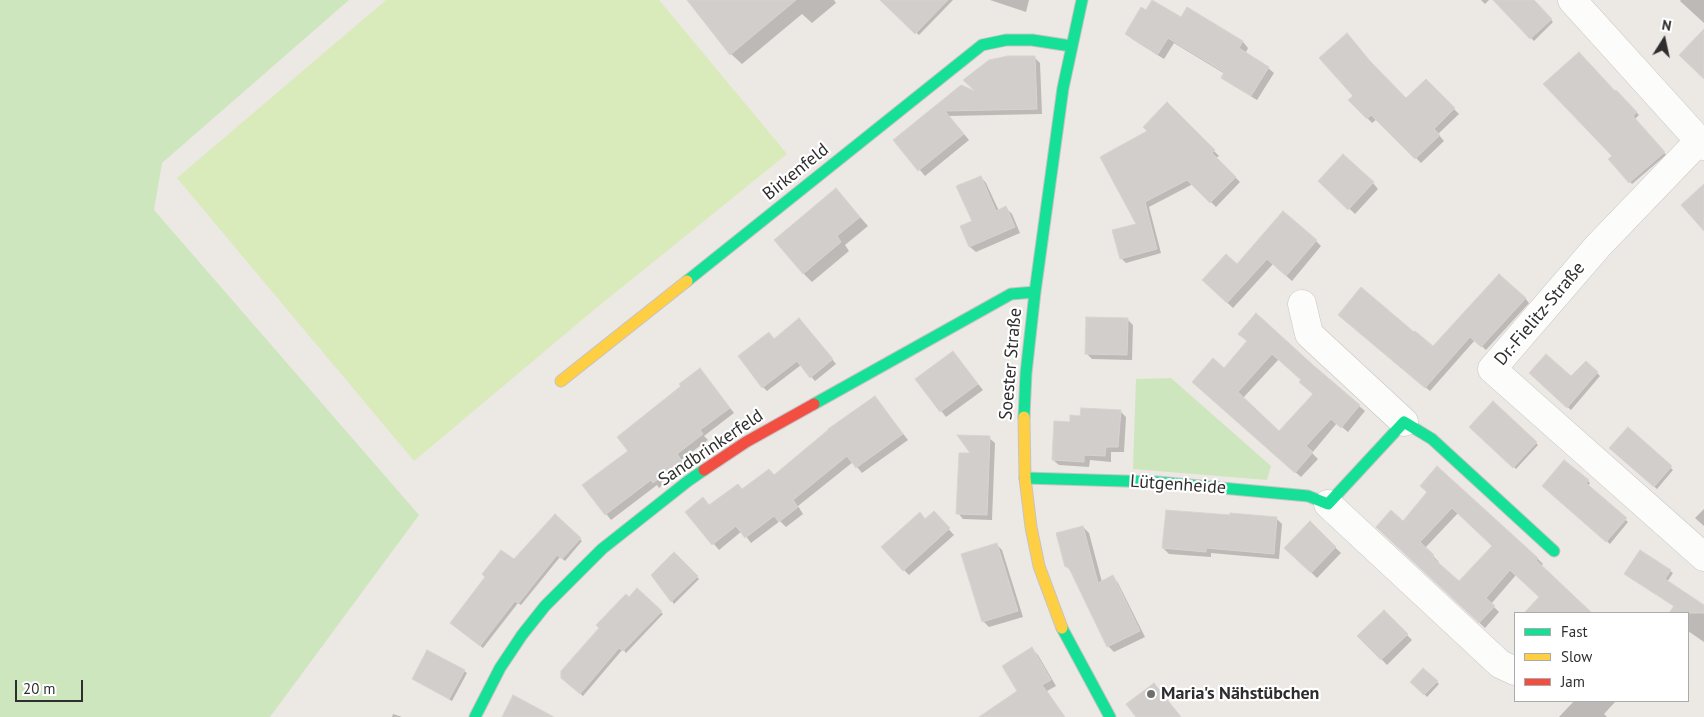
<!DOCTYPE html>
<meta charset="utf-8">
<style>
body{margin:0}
#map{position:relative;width:1704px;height:717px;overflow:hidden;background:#ece8e4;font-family:"PT Sans",sans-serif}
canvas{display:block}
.legend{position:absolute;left:1514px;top:612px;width:175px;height:90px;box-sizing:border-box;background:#fff;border:1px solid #ababab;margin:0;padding:6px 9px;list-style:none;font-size:15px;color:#2e2e2e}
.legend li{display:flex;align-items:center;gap:10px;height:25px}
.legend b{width:25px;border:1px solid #ababab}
.north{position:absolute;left:1639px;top:15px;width:50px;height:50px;-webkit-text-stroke:4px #fff;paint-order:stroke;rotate:10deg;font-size:14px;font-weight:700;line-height:20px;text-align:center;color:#2e2e2e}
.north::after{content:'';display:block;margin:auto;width:18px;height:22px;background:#2e2e2e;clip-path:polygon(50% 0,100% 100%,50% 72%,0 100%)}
.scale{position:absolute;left:15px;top:680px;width:68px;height:22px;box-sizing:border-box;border:2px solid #2e2e2e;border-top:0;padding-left:6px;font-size:15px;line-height:18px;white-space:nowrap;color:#2e2e2e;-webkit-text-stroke:4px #fff;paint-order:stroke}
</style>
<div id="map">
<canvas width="1704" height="717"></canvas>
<ul class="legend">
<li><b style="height:6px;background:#16e098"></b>Fast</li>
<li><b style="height:6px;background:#ffcf43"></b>Slow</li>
<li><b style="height:6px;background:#f24e42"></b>Jam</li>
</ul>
<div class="north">N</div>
<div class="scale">20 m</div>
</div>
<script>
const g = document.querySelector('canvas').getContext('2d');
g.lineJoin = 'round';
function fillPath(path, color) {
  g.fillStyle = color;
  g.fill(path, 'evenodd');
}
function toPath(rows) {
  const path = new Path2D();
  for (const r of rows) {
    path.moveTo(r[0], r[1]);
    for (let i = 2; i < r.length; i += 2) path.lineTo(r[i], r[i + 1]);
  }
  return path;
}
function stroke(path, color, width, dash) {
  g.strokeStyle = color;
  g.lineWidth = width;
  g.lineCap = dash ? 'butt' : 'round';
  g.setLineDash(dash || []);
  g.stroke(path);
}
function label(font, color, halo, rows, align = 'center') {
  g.font = font + ' "PT Sans",sans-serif';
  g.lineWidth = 4.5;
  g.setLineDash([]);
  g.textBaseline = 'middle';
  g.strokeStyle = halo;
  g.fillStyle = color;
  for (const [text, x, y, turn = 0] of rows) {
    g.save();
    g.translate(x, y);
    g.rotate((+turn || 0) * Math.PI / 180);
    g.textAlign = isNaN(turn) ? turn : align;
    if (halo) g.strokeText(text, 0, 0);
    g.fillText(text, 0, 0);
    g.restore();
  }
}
fillPath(toPath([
 [0,0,349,0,162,163,154,210,419,515,270,717,0,717],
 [1171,378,1271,466,1267,480,1133,469,1136,379]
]), '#cee6be');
fillPath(toPath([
 [386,0,659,0,787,154,595,309,414,461,177,178]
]), '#d9eabb');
fillPath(toPath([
 [700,0,834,0,836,3,812,23,802,14,742,64,731,54],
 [893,0,953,0,919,35,888,5],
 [990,0,1029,0,1026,12],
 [1481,0,1489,0,1485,4],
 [1495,0,1533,0,1553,22,1534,41],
 [1681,0,1704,0,1704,23,1680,1],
 [1181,19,1243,42,1248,48,1245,54,1268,68,1274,73,1257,100,1229,83,1223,77,1225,74,1174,43,1164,59,1132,39,1127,34],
 [1034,57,1040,63,1042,114,949,116,969,140,925,176,895,140,961,86,980,94],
 [1375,67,1407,100,1426,81,1459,114,1438,134,1444,141,1421,163,1377,119,1372,123,1350,100],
 [1616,92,1639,115,1635,119,1666,155,1632,184,1610,159,1614,156],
 [1167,104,1219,156,1216,158,1240,182,1216,207,1193,184,1149,207,1161,253,1126,263,1121,258,1138,225,1149,131],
 [981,177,986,183,999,211,1006,208,1012,214,1020,233,976,252,970,247,962,227,973,222],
 [1320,181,1373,183,1378,189,1355,214],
 [836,190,868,226,845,245,849,251,812,282,803,273],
 [1316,241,1321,246,1292,281,1273,264,1233,308,1209,286,1237,266],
 [1525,298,1529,303,1486,350,1475,340,1430,391,1344,319,1414,334,1433,348],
 [1127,319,1133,325,1132,360,1092,359,1087,354],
 [803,324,836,364,815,381,801,365,767,391,763,387,775,340],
 [1248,342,1312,366,1365,411,1348,432,1337,423,1312,453,1318,459,1301,477,1199,388,1224,370],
 [1279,359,1302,380,1314,395,1279,433,1243,398],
 [953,353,983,390,946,417,917,379],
 [1586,362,1600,376,1571,410,1530,373,1571,378],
 [700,369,734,413,704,436,708,440,681,460,686,466,659,488,657,485,611,520,584,486,630,451],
 [875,397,908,440,862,473,853,462,798,506,803,514,786,527,780,521,751,543,742,531,719,550,687,512,710,506,774,476],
 [1493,403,1538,445,1516,469,1471,427],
 [1120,411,1126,417,1124,452,1111,452,1111,462,1090,460,1089,467,1059,465,1053,460,1071,424],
 [1628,429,1673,470,1657,489,1611,448],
 [989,438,995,443,992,520,963,519,958,513,972,454],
 [1588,481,1590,483,1588,486,1628,522,1610,544,1544,486],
 [1428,492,1537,558,1543,564,1540,567,1590,613,1538,613,1532,607,1541,598,1516,575,1491,604,1499,612,1485,628,1383,533,1404,522],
 [1459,512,1494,546,1459,583,1437,563,1439,562,1425,548],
 [1704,509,1704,526,1695,518],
 [934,513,954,535,909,575,904,570,926,520],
 [555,516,582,541,565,561,560,557,521,605,518,603,483,648,454,625,487,577,514,561],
 [1276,518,1282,524,1279,559,1211,553,1211,557,1169,554,1163,548],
 [1310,523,1341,553,1317,578,1286,548],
 [1083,527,1089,533,1102,582,1113,577,1118,583,1145,637,1114,652,1108,646,1072,572,1066,566],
 [996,544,1002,550,1023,617,989,627,983,621],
 [674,554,699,579,674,604,672,601],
 [1670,571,1673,573,1667,582,1704,606,1704,642,1688,631,1688,613,1671,613,1675,607,1628,576],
 [637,590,663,614,626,653,623,649,583,696,562,677,600,628],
 [1384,612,1412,640,1387,665,1359,636],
 [1032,649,1038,655,1056,686,1047,691,1065,717,981,717,1018,691],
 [1423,669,1439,684,1427,697,1412,681],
 [464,671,467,673,452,701,413,679],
 [1574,701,1616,701,1604,714,1607,717,1559,717],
 [393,714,402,717,392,717]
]), '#0003');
const building = toPath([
 [687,0,796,0,730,55,687,0],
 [880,0,948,0,915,34,880,0],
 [1152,0,1181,17,1187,7,1243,41,1239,48,1269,67,1251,96,1221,78,1224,72,1168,38,1158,54,1125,34,1141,7,1146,10,1152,0],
 [1493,0,1534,0,1552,19,1530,39,1493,0],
 [1704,29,1704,79,1679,55,1704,29],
 [1347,33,1370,61,1406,98,1426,79,1455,108,1434,129,1440,135,1415,159,1371,115,1367,119,1348,100,1353,96,1319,58,1347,33],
 [1579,52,1615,91,1616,90,1637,112,1633,116,1665,152,1629,183,1608,159,1612,156,1543,84,1579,52],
 [1008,56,1035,56,1037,109,945,111,964,134,918,171,893,140,961,85,975,91,963,80,989,60,1008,56],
 [1167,102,1215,150,1212,153,1236,177,1210,203,1187,180,1145,202,1157,249,1120,259,1112,230,1136,224,1100,157,1147,131,1143,127,1167,102],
 [1343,154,1374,182,1348,210,1318,181,1343,154],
 [981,176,996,211,1006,206,1015,227,969,247,960,226,972,221,956,186,981,176],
 [1704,184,1704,231,1681,205,1704,184],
 [836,188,860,217,837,236,841,242,803,274,774,240,836,188],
 [1283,211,1317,240,1286,276,1267,259,1227,303,1202,280,1226,254,1237,264,1283,211],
 [1499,274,1526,298,1481,347,1470,337,1425,388,1338,315,1361,287,1414,332,1415,331,1433,346,1499,274],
 [1256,313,1313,365,1360,405,1341,428,1331,419,1306,446,1313,452,1295,473,1192,382,1213,358,1224,368,1247,341,1238,334,1256,313],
 [1272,354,1301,380,1299,382,1313,394,1279,431,1238,392,1272,354],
 [1086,317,1128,318,1127,355,1085,354,1086,317],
 [799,318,833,359,810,378,797,361,762,388,738,356,769,332,774,339,799,318],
 [953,351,978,384,940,412,915,379,953,351],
 [1546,354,1571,376,1586,361,1598,372,1567,408,1529,373,1546,354],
 [700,368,730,408,700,430,703,434,677,454,682,461,653,483,651,480,605,515,582,485,628,451,617,437,681,386,679,384,700,368],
 [875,396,903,434,856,468,847,456,793,500,798,507,779,522,774,516,745,538,736,526,712,545,685,512,703,497,709,505,738,484,742,489,769,469,774,475,828,430,828,429,875,396],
 [1493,401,1537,442,1513,468,1469,427,1493,401],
 [1081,408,1121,410,1118,447,1106,447,1105,456,1084,455,1084,462,1052,460,1054,421,1070,422,1070,415,1080,416,1081,408],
 [1628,427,1672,466,1654,487,1609,448,1628,427],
 [957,435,990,436,987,515,956,514,959,453,970,453,957,435],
 [1564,460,1589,480,1586,483,1627,518,1606,542,1542,486,1564,460],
 [1437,466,1538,558,1536,560,1592,613,1524,613,1539,597,1510,570,1486,598,1495,606,1479,623,1376,527,1391,510,1403,521,1427,492,1420,486,1437,466],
 [1452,508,1492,546,1459,581,1432,557,1434,555,1420,542,1452,508],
 [1166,510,1230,515,1230,513,1277,517,1274,554,1206,548,1206,552,1162,548,1166,510],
 [934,511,950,528,903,571,881,547,920,512,925,519,934,511],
 [555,514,581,538,562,559,557,555,518,604,515,601,480,646,450,623,485,577,482,574,501,550,514,559,555,514],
 [1310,521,1336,547,1311,573,1284,548,1310,521],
 [1083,526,1098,583,1113,575,1140,631,1107,647,1068,566,1065,567,1056,533,1083,526],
 [997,543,1018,611,982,622,961,554,997,543],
 [1640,550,1671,570,1665,579,1704,605,1704,613,1669,613,1674,606,1624,574,1640,550],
 [674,552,698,576,671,602,651,575,674,552],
 [637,588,662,611,623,651,619,648,580,694,561,678,561,671,599,628,596,625,626,594,629,597,637,588],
 [1384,610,1408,634,1381,660,1357,636,1384,610],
 [1032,647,1051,680,1042,685,1065,717,979,717,1017,691,1002,666,1032,647],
 [427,650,465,670,449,699,412,679,427,650],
 [1423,668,1438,681,1424,695,1410,682,1423,668],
 [1154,683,1181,717,1136,717,1126,704,1154,683],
 [513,695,554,717,502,717,513,695]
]);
fillPath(building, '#d1cecb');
stroke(building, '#d7d4d0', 1);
const street = toPath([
 [1572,0,1704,146],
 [1699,141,1598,246,1492,369,1704,557],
 [1302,304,1309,334,1404,422],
 [1328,504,1500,664,1515,671]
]);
const fast = toPath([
 [687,281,982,45,1006,40,1032,40,1071,46],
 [814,404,1011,294,1035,292],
 [1024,417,1026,373,1035,292,1063,88,1082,0],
 [1025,478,1157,482,1308,496,1328,504,1404,422,1432,439,1554,551],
 [1062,628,1110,717],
 [475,717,500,668,522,635,545,606,602,549,688,481,704,470]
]);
const slow = toPath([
 [561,381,687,281],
 [1024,417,1025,478,1031,527,1039,566,1062,628]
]);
const jam = toPath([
 [704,470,746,442,814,404]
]);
stroke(street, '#c5c4c5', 29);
stroke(fast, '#c5c4c5', 13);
stroke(slow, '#c5c4c5', 13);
stroke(jam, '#c5c4c5', 13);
stroke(street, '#fcfcfb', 28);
stroke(fast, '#16e098', 11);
stroke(slow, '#ffcf43', 11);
stroke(jam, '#f24e42', 11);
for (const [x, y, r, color] of [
 [1151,694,5,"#706f6e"]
]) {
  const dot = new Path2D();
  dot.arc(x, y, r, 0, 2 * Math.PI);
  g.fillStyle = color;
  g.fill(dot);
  stroke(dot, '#fff', 2);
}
label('18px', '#2e2e2e', '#fff', [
 ["Birkenfeld",796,172,-39],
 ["Dr.-Fielitz-Straße",1540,314,-50],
 ["Soester Straße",1011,364,-85],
 ["Sandbrinkerfeld",711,448,-34],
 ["Lütgenheide",1178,485,4]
]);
label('bold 18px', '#2e2e2e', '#fff', [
 ["Maria's Nähstübchen",1161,694]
], 'left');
</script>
